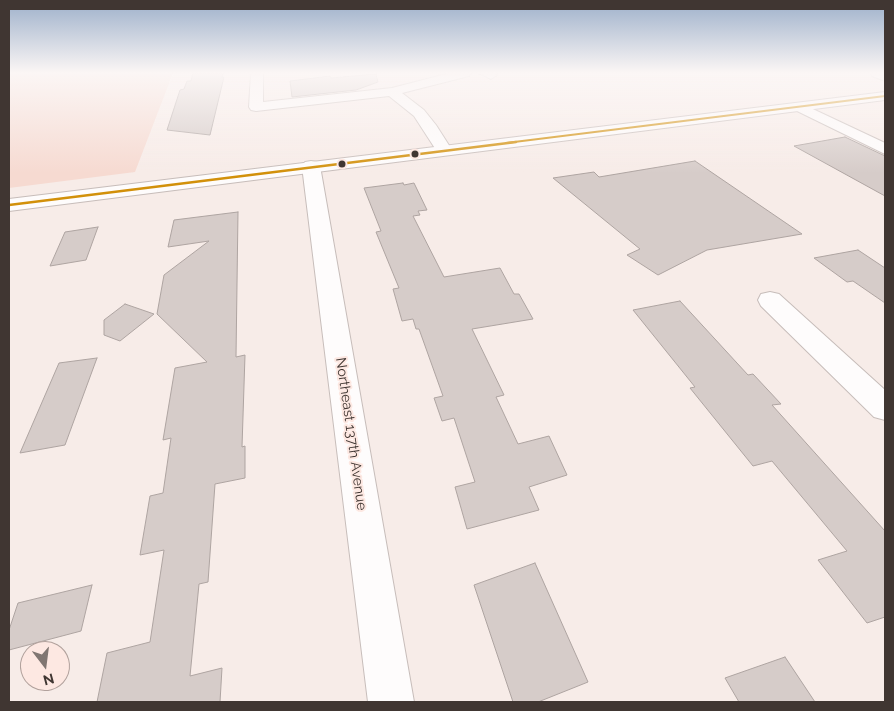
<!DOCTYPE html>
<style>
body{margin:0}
#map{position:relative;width:894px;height:711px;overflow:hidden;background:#f7ece8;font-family:Raleway,sans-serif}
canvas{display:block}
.frame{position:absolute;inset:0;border:10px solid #403632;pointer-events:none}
.north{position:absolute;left:20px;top:641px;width:50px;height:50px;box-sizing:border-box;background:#fde8e2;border:1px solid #b1a19c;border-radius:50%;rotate:165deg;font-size:14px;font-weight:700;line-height:20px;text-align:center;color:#403632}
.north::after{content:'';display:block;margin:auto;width:18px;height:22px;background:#807672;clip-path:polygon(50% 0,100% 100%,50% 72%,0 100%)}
</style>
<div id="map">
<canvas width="894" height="711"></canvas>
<div class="frame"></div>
<div class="north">N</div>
</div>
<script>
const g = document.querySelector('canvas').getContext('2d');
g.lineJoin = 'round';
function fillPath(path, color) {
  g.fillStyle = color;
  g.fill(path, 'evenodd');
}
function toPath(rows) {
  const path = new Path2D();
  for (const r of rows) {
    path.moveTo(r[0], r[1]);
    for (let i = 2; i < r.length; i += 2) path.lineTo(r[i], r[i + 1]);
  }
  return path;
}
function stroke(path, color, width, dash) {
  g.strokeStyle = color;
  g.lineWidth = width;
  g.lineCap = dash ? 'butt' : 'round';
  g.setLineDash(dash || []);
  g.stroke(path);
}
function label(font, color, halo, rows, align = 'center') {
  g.font = font + ' Raleway,sans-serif';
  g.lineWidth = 4;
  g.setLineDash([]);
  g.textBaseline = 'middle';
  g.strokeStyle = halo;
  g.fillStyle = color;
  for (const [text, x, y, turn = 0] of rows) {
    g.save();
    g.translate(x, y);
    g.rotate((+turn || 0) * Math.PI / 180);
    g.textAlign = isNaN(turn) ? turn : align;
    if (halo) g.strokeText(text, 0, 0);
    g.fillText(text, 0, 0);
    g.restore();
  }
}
fillPath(toPath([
 [9,73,173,73,135,172,9,188]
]), '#f6dad1');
const building = toPath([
 [193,73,223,73,222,78,224,77,210,135,167,130,180,90,184,89,187,81,191,81,193,73],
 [376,74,378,82,356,90,292,97,290,81,330,76,331,78,376,74],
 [845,137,885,156,885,196,794,146,845,137],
 [695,161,802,234,707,250,658,275,627,255,640,249,553,178,594,172,599,177,695,161],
 [403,183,404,185,414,183,427,210,418,211,420,215,413,216,444,277,500,268,514,294,519,294,533,319,472,329,504,395,496,397,518,444,549,436,567,475,529,487,539,510,467,529,455,487,475,482,454,418,442,421,434,398,443,396,419,329,416,329,413,319,402,321,393,289,399,288,376,232,381,231,364,188,403,183],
 [238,212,236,357,245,355,242,447,245,446,245,478,215,484,208,582,199,584,190,676,222,668,220,702,97,702,107,653,150,642,164,550,140,555,150,496,163,493,171,438,163,440,175,368,207,362,157,314,164,275,209,241,168,247,174,220,238,212],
 [98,227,86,260,50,266,65,232,98,227],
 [858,250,885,268,885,303,853,281,847,282,814,258,858,250],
 [680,301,748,375,753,374,781,404,772,405,885,531,885,617,867,623,818,560,847,551,772,461,753,466,690,388,695,387,633,310,680,301],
 [125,304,154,314,120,341,104,335,104,320,125,304],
 [97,358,65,445,20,453,59,363,97,358],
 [535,563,588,682,538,702,513,702,474,585,535,563],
 [92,585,81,631,9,650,9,630,18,603,92,585],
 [785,657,815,702,739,702,725,678,785,657]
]);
fillPath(building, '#d6ccc9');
stroke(building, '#aea4a1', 1);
const street = toPath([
 [251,73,263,73,263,102,392,88,450,73,471,73,469,76,402,93,424,110,436,125,452,150,450,153,444,155,438,153,414,116,389,96,256,111,251,110,249,107,251,73],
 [479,73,496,73,497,75,491,79,479,73],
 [870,73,885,73,885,81,872,76,870,73],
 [800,103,885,143,885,154,795,110,793,107,795,104,800,103],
 [311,161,317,162,320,166,414,702,368,702,302,166,305,162,311,161],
 [770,292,779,294,885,390,885,420,874,417,761,306,758,300,761,294,770,292]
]);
const secondary = toPath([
 [885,92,885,100,9,211,9,199,885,92]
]);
stroke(street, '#c7bdba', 2);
stroke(secondary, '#c7bdba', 2);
fillPath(street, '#fefcfc');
fillPath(secondary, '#fefcfc');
stroke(toPath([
 [506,143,885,96]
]), '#d2900a', 2);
stroke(toPath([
 [9,205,516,142]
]), '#d2900a', 2.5);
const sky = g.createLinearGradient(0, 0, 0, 173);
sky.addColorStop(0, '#9db0ca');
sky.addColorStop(0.42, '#fbf6f5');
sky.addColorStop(1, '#fbf6f500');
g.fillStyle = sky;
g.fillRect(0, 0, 894, 173);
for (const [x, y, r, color] of [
 [415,154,4.5,"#403632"],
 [342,164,4.5,"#403632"]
]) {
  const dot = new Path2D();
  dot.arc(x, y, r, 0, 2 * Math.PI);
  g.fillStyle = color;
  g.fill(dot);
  stroke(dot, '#fde8e2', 2);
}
label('14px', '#403632', '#fde8e2', [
 ["Northeast 137th Avenue",351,434,82]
]);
</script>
